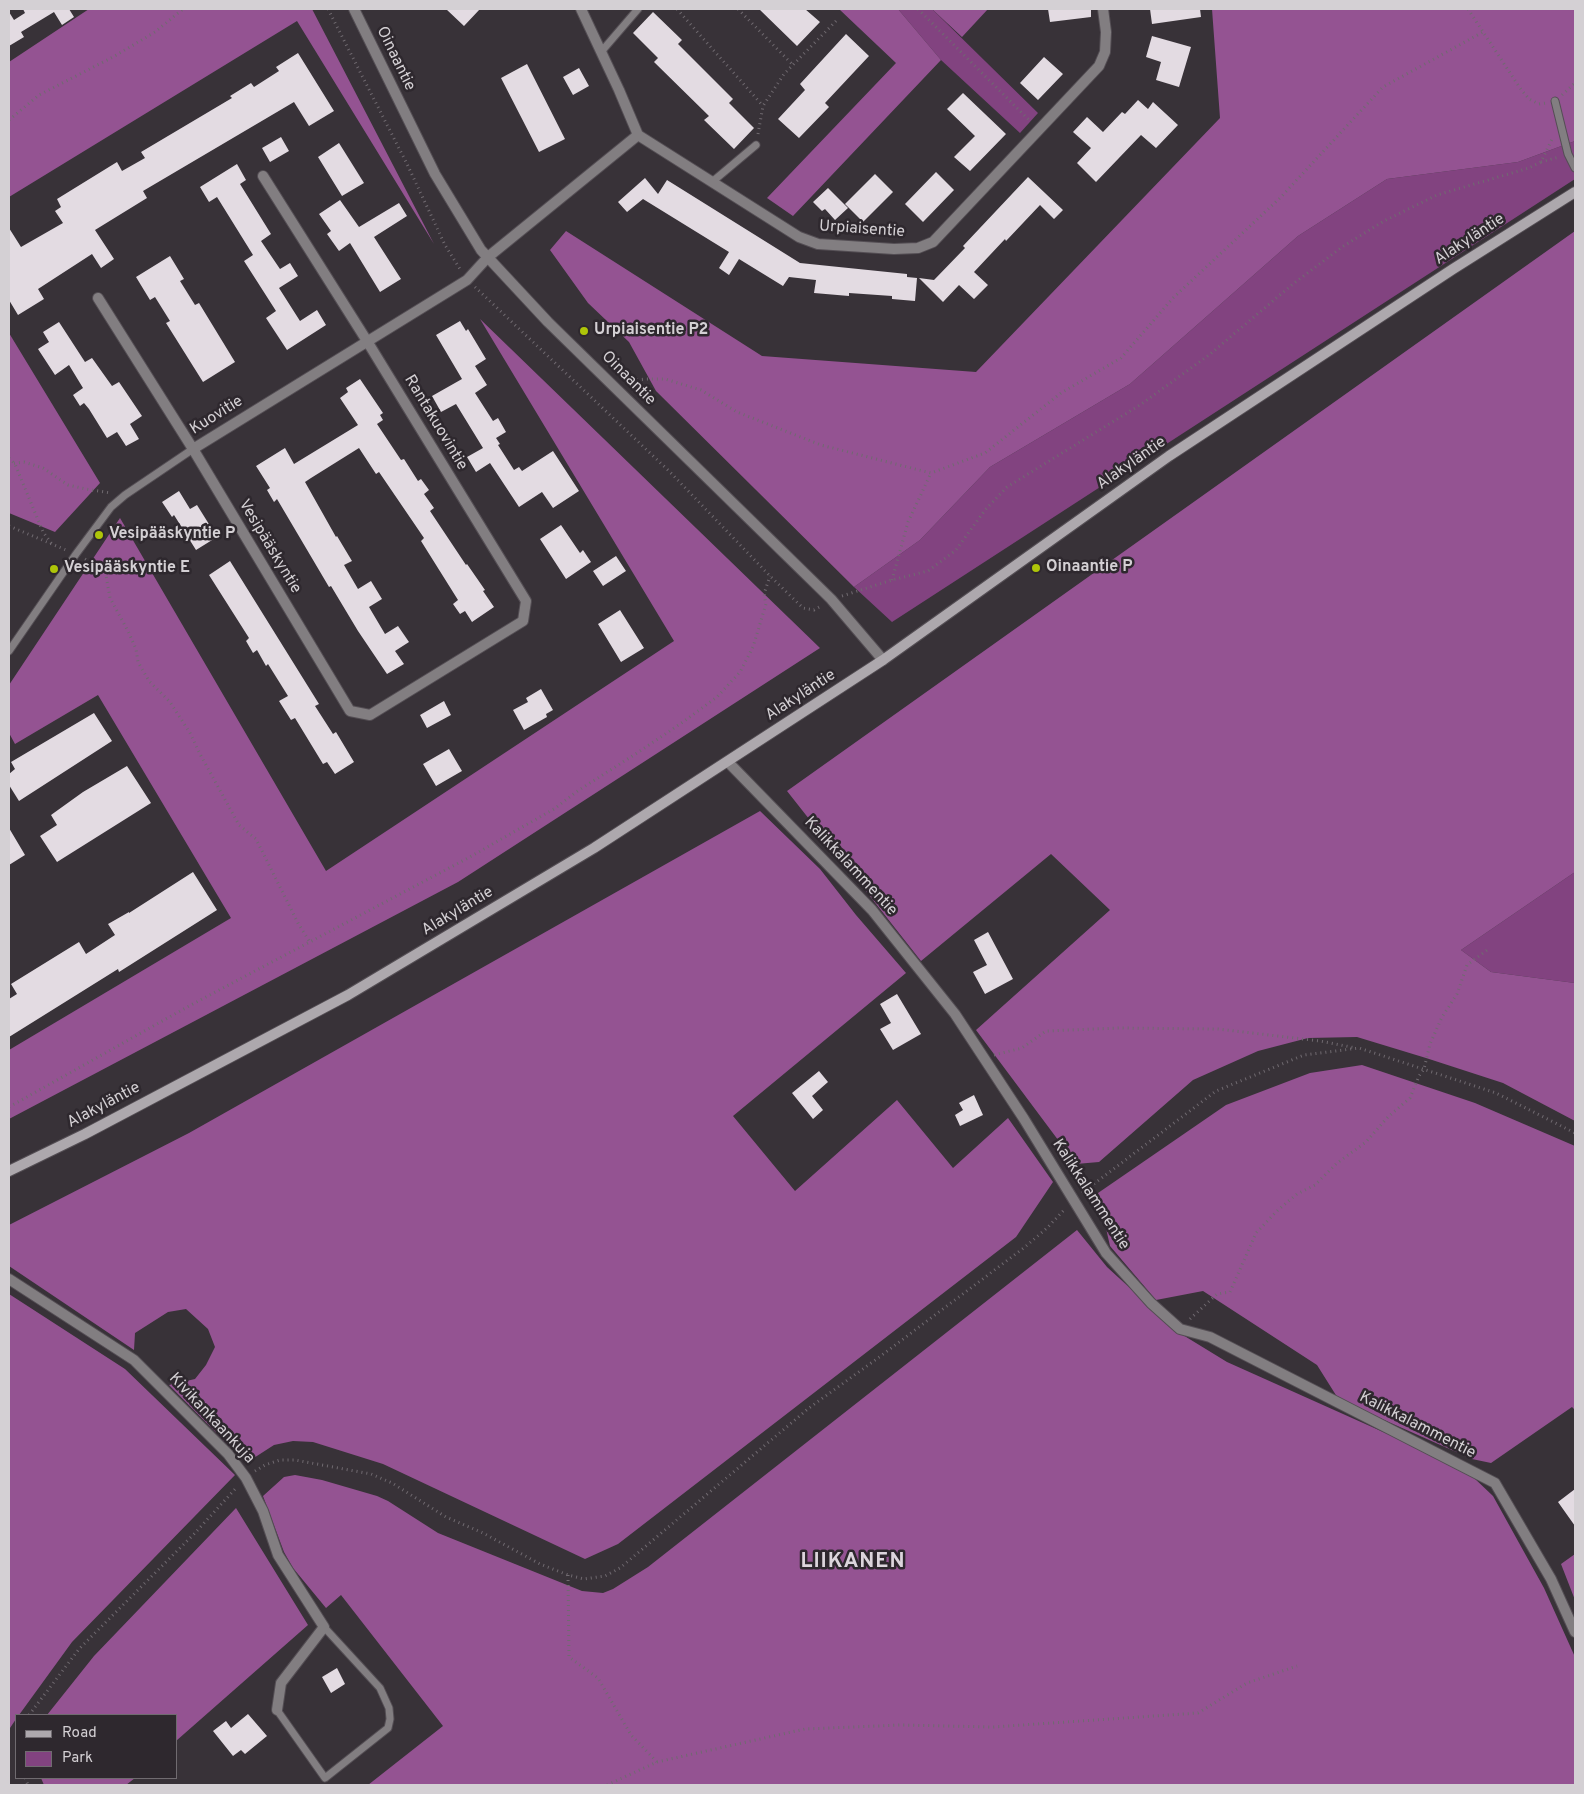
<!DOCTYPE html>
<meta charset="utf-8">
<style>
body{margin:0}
#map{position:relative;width:1584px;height:1794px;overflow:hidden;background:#383238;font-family:Overpass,sans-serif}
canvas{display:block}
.frame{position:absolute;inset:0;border:10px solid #d4d0d4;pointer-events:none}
.legend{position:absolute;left:15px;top:1714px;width:162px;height:65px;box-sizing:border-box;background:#2e282e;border:1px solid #706b70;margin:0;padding:6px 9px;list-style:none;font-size:15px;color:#d4d0d4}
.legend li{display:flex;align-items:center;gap:10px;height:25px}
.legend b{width:25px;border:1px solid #706b70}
</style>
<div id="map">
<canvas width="1584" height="1794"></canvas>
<div class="frame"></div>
<ul class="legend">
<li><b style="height:6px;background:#ada8ad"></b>Road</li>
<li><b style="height:14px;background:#824380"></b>Park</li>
</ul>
</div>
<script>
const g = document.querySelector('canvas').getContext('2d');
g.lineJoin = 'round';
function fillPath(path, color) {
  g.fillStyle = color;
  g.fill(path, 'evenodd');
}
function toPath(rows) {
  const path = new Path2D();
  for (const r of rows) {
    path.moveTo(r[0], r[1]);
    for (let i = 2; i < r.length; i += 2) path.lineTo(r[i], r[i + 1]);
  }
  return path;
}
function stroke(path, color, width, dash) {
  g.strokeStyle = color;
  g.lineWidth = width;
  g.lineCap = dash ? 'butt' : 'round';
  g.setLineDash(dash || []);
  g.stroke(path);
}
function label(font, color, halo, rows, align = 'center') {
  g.font = font + ' Overpass,sans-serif';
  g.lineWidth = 5;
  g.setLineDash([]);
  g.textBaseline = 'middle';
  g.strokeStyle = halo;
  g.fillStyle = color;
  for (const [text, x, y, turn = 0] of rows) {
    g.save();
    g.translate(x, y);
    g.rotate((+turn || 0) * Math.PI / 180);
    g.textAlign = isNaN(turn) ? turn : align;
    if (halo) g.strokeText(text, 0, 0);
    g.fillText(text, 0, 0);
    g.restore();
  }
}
fillPath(toPath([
 [898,9,932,9,1038,113,1020,133,941,60],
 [1575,141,1575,179,892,622,854,587,920,540,990,467,1130,384,1298,236,1387,179,1518,162],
 [1575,872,1575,983,1491,972,1461,950]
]), '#824380');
fillPath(toPath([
 [89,9,312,9,434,244,297,21,9,197,9,62],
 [839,9,898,9,941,60,793,216,767,198,896,63],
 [932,9,988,9,962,37],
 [1212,9,1575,9,1575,141,1518,162,1387,179,1298,236,1130,384,990,467,920,540,854,587,656,391,629,342,588,303,550,250,566,231,762,356,976,372,1220,118],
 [1575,231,1575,872,1461,950,1491,972,1575,983,1575,1121,1503,1083,1426,1058,1357,1037,1308,1038,1258,1051,1193,1080,1099,1162,1076,1164,976,1030,1110,910,1051,854,921,961,787,791],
 [480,319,820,648,458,882,9,1119,9,1050,231,918,98,695,15,744,9,733,9,685,120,518,326,871,674,641],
 [9,333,100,483,55,532,9,513],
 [760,811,820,869,856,915,906,973,733,1116,795,1191,897,1100,953,1168,1008,1118,1053,1182,1016,1237,618,1544,585,1559,383,1464,313,1442,293,1441,274,1445,246,1463,169,1385,195,1379,206,1365,215,1347,208,1329,186,1309,168,1312,135,1333,134,1350,9,1266,9,1225,189,1133],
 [1362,1065,1475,1103,1575,1146,1575,1410,1572,1407,1491,1463,1472,1459,1339,1400,1317,1365,1203,1291,1156,1300,1110,1246,1098,1193,1226,1105,1310,1073],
 [1077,1230,1107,1267,1178,1332,1227,1362,1410,1444,1473,1477,1493,1496,1544,1588,1575,1657,1575,1785,368,1785,443,1726,341,1595,326,1608,293,1568,284,1552,263,1496,284,1477,295,1475,322,1480,377,1496,388,1501,438,1533,582,1591,603,1593,613,1589,648,1567],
 [9,1294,125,1369,235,1475,72,1642,19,1715,16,1715,16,1719,10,1728,9,1734],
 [236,1508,308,1625,176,1741,176,1715,47,1715,94,1656],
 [1575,1554,1575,1600,1561,1564],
 [41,1778,135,1778,126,1785,44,1785]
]), '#945392');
fillPath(toPath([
 [23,9,69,9,74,17,62,25,54,12,21,32,24,37,9,46,9,12,14,20,25,13],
 [446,9,480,9,464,26],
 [759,9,805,9,820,22,797,46],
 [1048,9,1091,9,1091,17,1050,22],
 [1150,9,1200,9,1201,17,1152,24],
 [653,12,682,40,678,44,733,99,729,103,754,128,734,149,704,120,709,116,654,62,658,58,633,33],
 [846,34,869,56,825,103,829,107,799,138,778,119,805,90,800,84],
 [1152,36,1191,47,1179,87,1156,80,1161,62,1146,57],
 [298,53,334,111,309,126,294,102,143,191,147,198,95,230,114,259,101,268,92,254,38,289,44,299,18,315,9,300,9,228,21,247,63,223,55,211,61,207,57,199,117,162,122,171,145,158,141,152,232,98,230,96,251,83,254,87,279,71,276,67],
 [1044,57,1063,74,1038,100,1020,83],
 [527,64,565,139,539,152,501,78],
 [579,68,589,86,573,95,563,77],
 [963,93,1006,134,970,171,954,157,975,136,947,109],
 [1138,100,1148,109,1153,102,1178,125,1156,148,1141,135,1096,182,1077,163,1091,148,1073,132,1087,117,1103,132,1122,112,1125,114],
 [281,137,289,151,270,162,262,148],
 [339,143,364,183,342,196,318,157],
 [237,164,246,180,240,184,271,234,261,241,280,269,290,263,298,276,279,288,300,321,317,310,326,325,287,350,266,318,276,311,244,261,253,255,217,197,209,202,200,187],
 [936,172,954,190,923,222,905,204],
 [875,174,893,192,863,222,845,204],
 [1028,177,1063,210,1054,219,1040,205,1006,241,1005,239,974,272,988,285,974,299,959,285,943,302,919,278,934,280,965,248,963,246],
 [645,178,658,194,667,180,800,263,907,274,907,277,917,278,915,301,892,299,892,296,849,293,849,296,814,293,816,280,789,277,783,286,739,259,729,275,719,268,729,252,643,199,627,212,618,202],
 [828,188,848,208,835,220,825,209,822,211,813,202],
 [340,200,359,227,399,203,407,216,374,237,401,279,380,292,350,243,339,251,327,234,331,231,319,214],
 [170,256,184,279,180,281,195,305,199,303,235,362,203,382,166,323,170,321,155,297,150,300,136,277],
 [460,321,466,331,468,329,486,359,475,366,487,385,475,393,493,421,498,418,506,432,496,438,500,444,498,445,514,470,519,467,522,471,553,451,579,491,553,508,542,492,519,507,490,463,476,472,467,457,483,448,456,404,441,412,432,396,462,379,436,335],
 [59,322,85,362,92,358,112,386,119,382,142,416,130,424,139,439,126,446,117,432,107,438,89,409,84,403,80,406,73,395,83,388,69,365,55,375,38,349,49,342,43,332],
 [360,379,383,413,380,415,383,420,377,424,401,460,404,459,418,481,421,479,429,490,424,494,434,508,430,511,466,565,467,564,485,590,483,591,494,607,472,622,465,611,460,614,453,604,458,600,421,541,424,538,379,472,376,474,359,448,311,478,305,482,336,537,337,536,352,561,344,565,358,589,371,581,382,599,369,607,385,634,398,626,409,642,395,651,404,664,387,674,358,631,331,586,329,587,277,499,274,502,267,490,270,488,256,466,285,448,294,464,358,425,340,398,348,392,346,388],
 [179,491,190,509,197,505,217,537,196,550,174,515,172,517,162,502],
 [561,525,580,553,583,550,591,562,566,579,540,539],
 [616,556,626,571,603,586,593,571],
 [230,561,319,704,315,706,333,734,336,732,354,762,335,774,327,762,323,764,295,718,291,720,279,701,288,696,268,664,266,666,257,650,253,653,246,641,249,638,209,575],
 [620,610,644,648,621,662,598,624],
 [541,689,553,710,546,714,547,717,524,730,513,710,528,702,526,698],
 [444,701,451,715,427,728,420,715],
 [94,713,112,741,19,801,9,785,9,774,15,769,11,762],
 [449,749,462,771,436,786,423,764],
 [127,766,151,803,57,862,40,836,57,825,51,815,83,792],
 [9,828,25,855,9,865],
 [193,872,217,910,119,972,118,969,9,1037,9,999,17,994,11,984,79,942,86,954,115,935,108,924,129,912,129,913],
 [988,932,1013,979,985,994,973,972,987,965,974,940],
 [897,994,921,1034,893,1050,880,1029,891,1023,880,1004],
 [819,1071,828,1082,812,1096,823,1110,813,1119,792,1093],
 [974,1095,983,1115,960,1126,955,1115,963,1110,959,1103],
 [1575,1489,1575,1526,1558,1502],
 [337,1668,345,1684,331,1693,322,1677],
 [248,1714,267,1736,245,1754,241,1750,233,1756,213,1731,226,1721,231,1728]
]), '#e3dbe2');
const service = toPath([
 [601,52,638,9],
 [1555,101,1568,154,1575,168],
 [712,182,756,145],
 [9,651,76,554,111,507,125,495,193,449],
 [277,1710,325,1778,388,1728,390,1719,389,1708,380,1688,324,1627]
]);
const minor = toPath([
 [581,9,619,90,638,135,799,237,818,244,894,249,918,248,933,242,1099,66,1105,52,1106,32,1103,9],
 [98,298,193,449,350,711,370,715,523,621,526,601,367,341,263,176],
 [193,449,467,280,488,257,638,135],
 [728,762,872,910,955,1014,1024,1119,1106,1253,1151,1303,1180,1329,1210,1337,1495,1483,1551,1579,1575,1632],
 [9,1279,134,1360,228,1454,246,1478,263,1511,278,1555,324,1627,281,1683,277,1710]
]);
const tertiary = toPath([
 [354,9,435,174,481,250,548,322,831,599,883,660]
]);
const secondary = toPath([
 [9,1171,85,1134,348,995,594,848,883,660,1169,456,1453,269,1575,192]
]);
stroke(service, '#544e54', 9);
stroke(minor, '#544e54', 12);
stroke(tertiary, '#544e54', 12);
stroke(secondary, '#544e54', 12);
stroke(toPath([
 [328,9,407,164,445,245,460,269],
 [677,9,763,106],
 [738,9,792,64],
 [918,9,1030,121],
 [1468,9,1520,88,1529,99,1539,104,1546,103],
 [1562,95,1575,83],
 [9,120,39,95,113,57,155,32,183,9],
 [758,134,763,106,784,74,838,19],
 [1541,162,1559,157],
 [475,287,669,471,770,576,803,608,814,610,821,606],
 [627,381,646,379,665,379,701,390,737,412,821,445,931,473,985,453,1061,393,1121,358,1173,298,1280,198,1383,87,1483,32],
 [9,458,15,464,43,532,52,544],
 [9,464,24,462,43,468,68,485,86,489,111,493],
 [9,526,66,550],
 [85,559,105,570,110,598,128,631,136,649,138,662,149,681,170,702,190,733,200,754,239,825,256,839,299,925,310,942],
 [892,580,908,522,931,473],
 [842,596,892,580,928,571,956,550,985,510,1007,487,1140,405,1209,355,1293,284,1342,247,1384,221,1437,195,1529,168,1541,162,1553,137],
 [994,1055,1022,1048,1046,1031,1118,1028,1218,1029,1320,1041,1356,1048],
 [9,1107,189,1006,468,858,554,809,579,790,637,753,683,722,717,697,740,672,753,647,766,604,764,594,770,576],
 [1082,1193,1216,1091,1304,1055,1359,1048,1496,1093,1575,1133],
 [1190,1319,1217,1294,1230,1292,1256,1233,1278,1210,1297,1194,1315,1185,1337,1163,1366,1142,1388,1117,1410,1098,1419,1076,1424,1069,1430,1044,1442,1017,1457,994,1467,965,1490,948],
 [255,1471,265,1465,280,1460,295,1460,371,1474,392,1483,446,1517,483,1533,540,1564,568,1575,584,1579,605,1576,620,1568,809,1408,878,1358,1025,1247,1047,1228,1065,1209],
 [568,1575,569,1657,598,1678,631,1735,657,1762],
 [29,1715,79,1649,194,1534,237,1487],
 [25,1778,28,1785],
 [607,1785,657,1762,805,1729,901,1725,993,1727,1198,1713,1247,1683,1297,1666]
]), '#706a70', 3, [1, 4]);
stroke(service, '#827e81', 7);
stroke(minor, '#827e81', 10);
stroke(tertiary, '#827e81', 10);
stroke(secondary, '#ada8ad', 10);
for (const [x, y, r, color] of [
 [584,331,5,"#aec509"],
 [99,535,5,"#aec509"],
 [1036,568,5,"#aec509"],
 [54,569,5,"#aec509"]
]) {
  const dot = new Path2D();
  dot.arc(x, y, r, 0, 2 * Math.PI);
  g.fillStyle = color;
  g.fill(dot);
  stroke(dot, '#2e282e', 2);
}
label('16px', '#d4d0d4', '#2e282e', [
 ["Oinaantie",395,59,64],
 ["Urpiaisentie",862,230,4],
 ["Alakyläntie",1470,240,-33],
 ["Oinaantie",628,379,45],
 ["Kuovitie",217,416,-32],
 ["Rantakuovintie",435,423,59],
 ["Alakyläntie",1132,464,-35],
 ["Vesipääskyntie",269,547,59],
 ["Alakyläntie",801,696,-33],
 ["Kalikkalammentie",850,867,47],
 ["Alakyläntie",458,912,-31],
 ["Alakyläntie",104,1106,-28],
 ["Kalikkalammentie",1090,1195,57],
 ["Kivikankaankuja",211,1419,47],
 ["Kalikkalammentie",1417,1426,27]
]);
label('bold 16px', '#d4d0d4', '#2e282e', [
 ["Urpiaisentie P2",594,331],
 ["Vesipääskyntie P",109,535],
 ["Oinaantie P",1046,568],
 ["Vesipääskyntie E",64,569]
], 'left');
g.letterSpacing = '1px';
label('bold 21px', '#dcd5dc', '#2e282e', [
 ["LIIKANEN",853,1563]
]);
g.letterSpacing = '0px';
</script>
